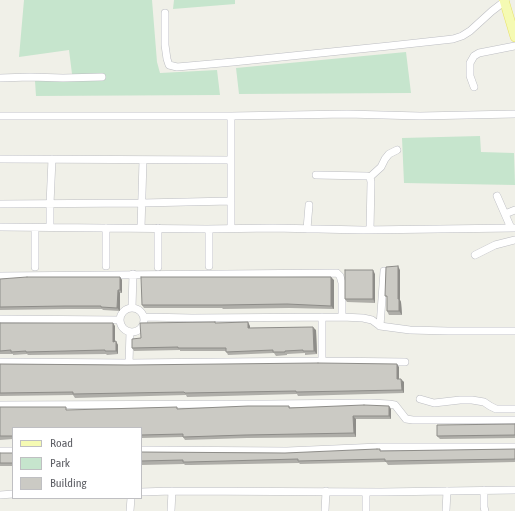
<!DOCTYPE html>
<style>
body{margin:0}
#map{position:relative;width:515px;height:511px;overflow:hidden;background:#f0f0e8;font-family:"Asap Condensed",sans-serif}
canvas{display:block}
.legend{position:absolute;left:12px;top:427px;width:130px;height:72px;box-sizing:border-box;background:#fff;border:1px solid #bfbfc2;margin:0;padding:5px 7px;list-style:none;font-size:12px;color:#5f6066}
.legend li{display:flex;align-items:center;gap:8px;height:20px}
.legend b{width:20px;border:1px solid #bfbfc2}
</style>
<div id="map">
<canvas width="515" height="511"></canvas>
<ul class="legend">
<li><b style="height:5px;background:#f5fab3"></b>Road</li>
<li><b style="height:11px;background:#c6e5cd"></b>Park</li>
<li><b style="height:11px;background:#cbcac4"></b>Building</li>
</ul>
</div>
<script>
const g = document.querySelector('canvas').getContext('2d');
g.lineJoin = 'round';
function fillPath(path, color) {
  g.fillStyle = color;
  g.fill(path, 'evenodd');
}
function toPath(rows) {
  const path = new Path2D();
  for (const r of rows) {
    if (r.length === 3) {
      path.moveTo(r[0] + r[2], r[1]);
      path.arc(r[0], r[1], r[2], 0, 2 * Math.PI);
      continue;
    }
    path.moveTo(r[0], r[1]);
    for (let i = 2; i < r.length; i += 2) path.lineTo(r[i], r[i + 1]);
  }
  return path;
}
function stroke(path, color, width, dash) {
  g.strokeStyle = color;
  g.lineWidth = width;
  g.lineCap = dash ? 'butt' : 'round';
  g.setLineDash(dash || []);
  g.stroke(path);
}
fillPath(toPath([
 [24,0,152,0,157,62,160,73,217,70,220,95,36,96,35,81,72,74,69,50,19,57],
 [174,0,235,0,235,4,173,9],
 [406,52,411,93,239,94,236,68],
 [480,136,481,152,514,153,515,185,404,183,402,138]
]), '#c6e5cd');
const minor = toPath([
 [165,13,165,45,167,59,169,65,177,67,233,62,389,46,453,39,462,36,470,31,492,11,505,1],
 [0,78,30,77,63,78,102,77],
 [474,87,470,76,470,63,474,56,479,53,515,46],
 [0,116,231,116,347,114,420,116,515,114],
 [231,116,231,228],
 [0,159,230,160],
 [316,175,367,176,370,177,371,182,370,230],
 [370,177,381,167,385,159,389,154,397,150],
 [497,196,511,228],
 [0,204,142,203,231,201],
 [505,214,515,210],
 [0,227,207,229,273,228,363,230,515,228],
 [50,227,50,204,52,159],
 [106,228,106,266],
 [141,228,143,160],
 [209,229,209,266],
 [307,229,309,205],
 [475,255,495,245,515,240],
 [35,267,35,228],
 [158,267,158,228],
 [0,276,337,273,340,276,342,283,342,317],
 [132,308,133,274],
 [132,320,12],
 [144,317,192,318,342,317,363,318,372,320,380,326,410,330,448,331,515,331],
 [322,317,322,361],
 [0,319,120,320],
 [380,326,384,271],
 [0,362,129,363,322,361,405,362],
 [129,363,130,332],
 [420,399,434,403,460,400,472,400,484,402,490,406,496,409,515,409],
 [0,405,269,404,370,403,389,404,395,405,406,419,413,420,515,420],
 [141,450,287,451,379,447,515,447],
 [0,451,13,451],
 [484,490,484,507,485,511],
 [141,492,172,491,381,492,515,490],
 [366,492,366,511],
 [0,495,13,494],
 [130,511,131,498],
 [171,511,172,491],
 [325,511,326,491],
 [446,511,447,491]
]);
const major = toPath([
 [504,0,515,37]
]);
stroke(minor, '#bcbdc2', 8);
stroke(major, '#e8e268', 10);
stroke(minor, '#fff', 7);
stroke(major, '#f5fab3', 9);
fillPath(toPath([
 [400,270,400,300,401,302,402,315,389,315,387,311,387,297,385,296],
 [375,274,375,303,347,302,345,299],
 [120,277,122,280,122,293,120,293,120,311,103,310,102,309,67,309,0,310,0,279],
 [334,280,334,309,289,308,223,309,222,308,144,308,142,305],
 [0,323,115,326,115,341,118,345,118,354,107,355,106,354,28,355,27,354,13,355,13,354,0,354],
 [216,323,250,326,250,328,316,330,317,354,305,355,305,353,287,354,287,355,276,356,274,353,228,355,226,351,180,351,180,350,134,351,132,348,141,338],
 [0,364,399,367,399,379,404,382,404,393,298,396,297,394,187,397,186,395,75,398,73,395,0,396],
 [289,406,290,408,391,409,391,419,356,419,356,437,247,438,185,440,183,437,141,438,141,428,13,428,13,439,0,440,0,407,68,410,179,409],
 [515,424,515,438,440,439,437,436],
 [515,449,515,462,388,465,386,462,300,464,299,463,191,465,185,465,184,464,141,465,141,452,285,453],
 [0,453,13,453,13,466,0,466]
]), '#afaea9');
fillPath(toPath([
 [398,266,400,270,400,300,401,302,402,315,399,311,398,299],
 [373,270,375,274,375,303,373,299],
 [120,277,122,280,122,293,120,290],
 [331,277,334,280,334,309,331,306],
 [118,290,120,293,120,311,117,308],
 [248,322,250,326,250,332,248,328],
 [113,323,115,326,115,345,113,342],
 [313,327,316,330,317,354,314,351],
 [116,341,118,345,118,354,116,351],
 [397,364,399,367,399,382,397,379],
 [401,379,404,382,404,393,402,390],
 [389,406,391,409,391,419,389,416],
 [353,416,356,419,356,437,354,433]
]), '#8e8d89');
const building = toPath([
 [398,266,398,299,399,299,399,311,387,311,387,296,385,296,386,267,398,266],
 [345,270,373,270,373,299,345,299,345,270],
 [27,277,120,277,120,290,118,290,117,308,101,307,101,306,65,306,0,307,0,279,27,277],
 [141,277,331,277,331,306,287,304,221,305,142,305,141,277],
 [215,322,215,323,248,322,248,328,313,327,314,351,303,351,303,350,285,351,285,352,273,352,273,350,226,352,226,348,178,348,178,347,132,348,132,339,141,338,140,323,215,322],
 [0,323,113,323,113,342,116,341,116,351,105,351,105,350,26,352,26,351,11,352,11,350,0,351,0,323],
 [318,363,397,364,397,379,401,379,402,390,296,392,296,391,185,393,184,392,73,394,73,392,0,393,0,364,127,365,318,363],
 [364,405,389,406,389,416,353,416,354,433,245,435,183,437,183,434,141,435,141,428,13,428,13,436,0,436,0,407,66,407,66,410,177,407,177,409,248,406,289,406,289,408,364,405],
 [515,424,515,435,437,436,437,425,515,424],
 [377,449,380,449,380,451,515,449,515,459,385,461,385,459,298,461,298,459,188,462,183,462,183,460,141,461,141,452,285,453,377,449],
 [0,453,13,453,13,463,0,463,0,453]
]);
fillPath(building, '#cbcac4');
stroke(building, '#8e8d89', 1);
</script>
